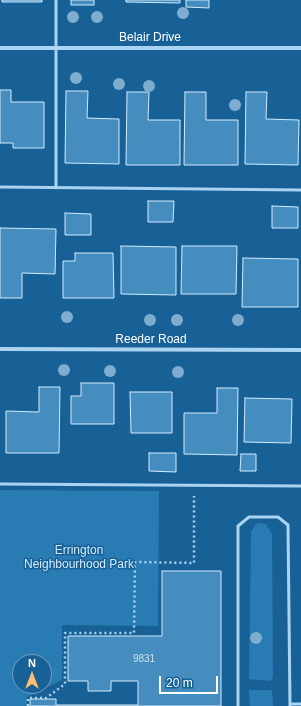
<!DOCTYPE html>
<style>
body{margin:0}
#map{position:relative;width:301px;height:706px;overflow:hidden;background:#186197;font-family:Helvetica,sans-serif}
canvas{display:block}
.north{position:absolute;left:12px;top:654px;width:40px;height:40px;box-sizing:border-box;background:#186197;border:1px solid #74a0c1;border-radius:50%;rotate:0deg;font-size:11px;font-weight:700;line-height:16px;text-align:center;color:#fff}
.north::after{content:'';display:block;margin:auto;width:14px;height:18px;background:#ffbf6b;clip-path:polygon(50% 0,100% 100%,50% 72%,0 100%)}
.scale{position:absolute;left:159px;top:676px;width:59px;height:18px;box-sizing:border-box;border:2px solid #fff;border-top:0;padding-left:5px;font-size:12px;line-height:14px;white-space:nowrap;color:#fff;-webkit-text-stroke:3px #186197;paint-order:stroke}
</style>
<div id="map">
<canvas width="301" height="706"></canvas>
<div class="north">N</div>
<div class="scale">20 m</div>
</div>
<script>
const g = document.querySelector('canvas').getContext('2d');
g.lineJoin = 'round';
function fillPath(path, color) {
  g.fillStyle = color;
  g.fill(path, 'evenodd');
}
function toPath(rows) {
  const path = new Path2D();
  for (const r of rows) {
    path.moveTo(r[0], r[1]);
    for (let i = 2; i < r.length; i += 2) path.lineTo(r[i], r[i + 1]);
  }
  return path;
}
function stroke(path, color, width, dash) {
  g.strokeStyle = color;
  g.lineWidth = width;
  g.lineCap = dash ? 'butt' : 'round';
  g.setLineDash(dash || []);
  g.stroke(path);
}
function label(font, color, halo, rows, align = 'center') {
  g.font = font + ' Helvetica,sans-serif';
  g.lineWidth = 3;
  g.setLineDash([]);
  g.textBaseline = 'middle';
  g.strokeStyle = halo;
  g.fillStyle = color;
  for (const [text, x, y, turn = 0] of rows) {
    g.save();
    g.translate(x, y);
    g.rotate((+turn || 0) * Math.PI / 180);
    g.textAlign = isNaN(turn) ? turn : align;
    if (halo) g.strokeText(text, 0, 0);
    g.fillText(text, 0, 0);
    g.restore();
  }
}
fillPath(toPath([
 [0,490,159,491,158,626,62,625,62,680,27,697,27,706,0,706],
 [20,662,44,662,44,686,20,686],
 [259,523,266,524,272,534,273,678,270,681,249,679,251,532,256,524],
 [249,690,272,690,273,706,250,706]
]), '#287bb3');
const building = toPath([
 [2,0,42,0,42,2,2,2,2,0],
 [71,0,94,0,94,5,71,5,71,0],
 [126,0,180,0,180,3,126,2,126,0],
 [186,0,209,0,209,8,186,7,186,0],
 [0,90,11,90,11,102,44,102,44,148,13,148,13,143,0,143,0,90],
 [66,91,88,91,87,118,119,119,119,164,65,163,66,91],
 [127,92,149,92,148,120,180,120,180,165,126,165,127,92],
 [185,92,206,92,206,120,238,120,238,165,184,165,185,92],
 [246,92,267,92,266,119,299,120,298,165,245,164,246,92],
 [148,201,174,201,173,222,148,222,148,201],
 [272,206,298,207,298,228,272,228,272,206],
 [65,213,91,214,91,235,65,235,65,213],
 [0,228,56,229,55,274,22,273,22,298,0,298,0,228],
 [121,246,176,247,176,295,121,294,121,246],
 [182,246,237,246,236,294,181,294,182,246],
 [75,253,113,253,114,298,63,298,63,261,75,261,75,253],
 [243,258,298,259,298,307,242,307,243,258],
 [81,383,114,383,114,424,71,424,71,396,81,396,81,383],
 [39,387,60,387,59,453,6,453,6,411,39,412,39,387],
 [217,388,238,388,237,455,184,454,184,413,217,413,217,388],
 [130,392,172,392,172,433,131,433,130,392],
 [245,398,292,399,291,443,244,442,245,398],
 [149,453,176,453,176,472,149,471,149,453],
 [241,454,256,454,256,471,240,471,241,454],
 [162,571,221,571,221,706,30,706,30,699,56,699,56,705,138,705,138,681,111,681,111,691,88,691,88,681,68,681,68,636,162,636,162,571]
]);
fillPath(building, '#458dbf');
stroke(building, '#d2ebfc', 1);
stroke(toPath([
 [28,706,28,698,46,698,65,684,65,633,134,633,135,562,194,563,194,496]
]), '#abd4f1', 2.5, [2, 3]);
stroke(toPath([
 [56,0,56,188],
 [0,187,301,190],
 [0,484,301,486],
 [290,704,301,704],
 [238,706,238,526,249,517,278,517,288,525,290,706]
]), '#abd4f1', 3);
stroke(toPath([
 [0,48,301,48],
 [0,349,301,350]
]), '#abd4f1', 4);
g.fillStyle = '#7eadcf';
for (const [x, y] of [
 [183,13],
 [73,17],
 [97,17],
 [76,78],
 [119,84],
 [149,86],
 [235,105],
 [67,317],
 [150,320],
 [177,320],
 [238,320],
 [64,370],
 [110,371],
 [178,372],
 [256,638]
]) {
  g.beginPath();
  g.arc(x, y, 6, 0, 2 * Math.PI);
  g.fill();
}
label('10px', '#d0e2ef', null, [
 ["9831",144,659]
]);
label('12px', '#fff', '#186197', [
 ["Belair Drive",150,38],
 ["Reeder Road",151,340]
]);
label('12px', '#d2ebfc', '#186197', [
 ["Errington",79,551],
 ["Neighbourhood Park",79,565]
]);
</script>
